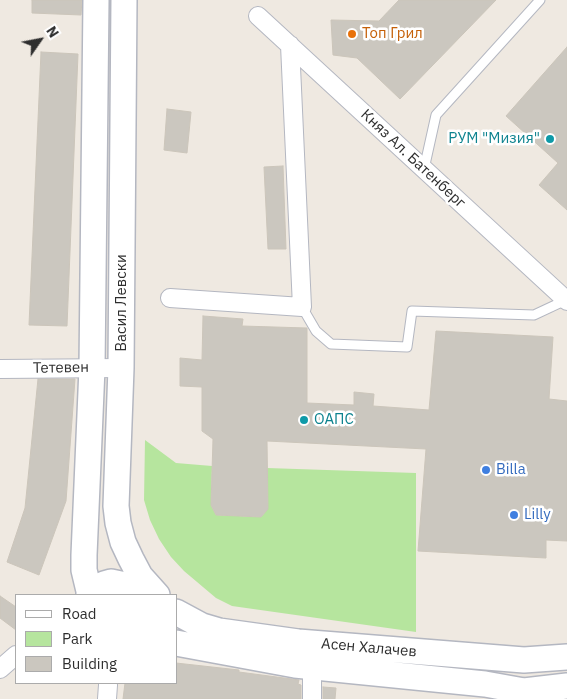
<!DOCTYPE html>
<meta charset="utf-8">
<style>
body{margin:0}
#map{position:relative;width:567px;height:699px;overflow:hidden;background:#efe9e1;font-family:"IBM Plex Sans",sans-serif}
canvas{display:block}
.legend{position:absolute;left:15px;top:594px;width:162px;height:90px;box-sizing:border-box;background:#fff;border:1px solid #ababab;margin:0;padding:6px 9px;list-style:none;font-size:15px;color:#2e2e2e}
.legend li{display:flex;align-items:center;gap:10px;height:25px}
.legend b{width:25px;border:1px solid #ababab}
.north{position:absolute;left:15px;top:15px;width:50px;height:50px;-webkit-text-stroke:4px #fff;paint-order:stroke;rotate:57deg;font-size:14px;font-weight:700;line-height:20px;text-align:center;color:#2e2e2e}
.north::after{content:'';display:block;margin:auto;width:18px;height:22px;background:#2e2e2e;clip-path:polygon(50% 0,100% 100%,50% 72%,0 100%)}
</style>
<div id="map">
<canvas width="567" height="699"></canvas>
<ul class="legend">
<li><b style="height:6px;background:#fff"></b>Road</li>
<li><b style="height:14px;background:#b6e59e"></b>Park</li>
<li><b style="height:14px;background:#cbc7bf"></b>Building</li>
</ul>
<div class="north">N</div>
</div>
<script>
const g = document.querySelector('canvas').getContext('2d');
g.lineJoin = 'round';
function fillPath(path, color) {
  g.fillStyle = color;
  g.fill(path, 'evenodd');
}
function toPath(rows) {
  const path = new Path2D();
  for (const r of rows) {
    path.moveTo(r[0], r[1]);
    for (let i = 2; i < r.length; i += 2) path.lineTo(r[i], r[i + 1]);
  }
  return path;
}
function stroke(path, color, width, dash) {
  g.strokeStyle = color;
  g.lineWidth = width;
  g.lineCap = dash ? 'butt' : 'round';
  g.setLineDash(dash || []);
  g.stroke(path);
}
function label(font, color, halo, rows, align = 'center') {
  g.font = font + ' "IBM Plex Sans",sans-serif';
  g.lineWidth = 5;
  g.setLineDash([]);
  g.textBaseline = 'middle';
  g.strokeStyle = halo;
  g.fillStyle = color;
  for (const [text, x, y, turn = 0] of rows) {
    g.save();
    g.translate(x, y);
    g.rotate((+turn || 0) * Math.PI / 180);
    g.textAlign = isNaN(turn) ? turn : align;
    if (halo) g.strokeText(text, 0, 0);
    g.fillText(text, 0, 0);
    g.restore();
  }
}
fillPath(toPath([
 [145,440,176,463,212,466,211,505,216,515,261,517,268,508,267,468,416,473,416,632,232,606,216,598,184,571,171,557,159,539,150,520,144,500]
]), '#b6e59e');
const building = toPath([
 [32,0,82,0,81,15,32,13,32,0],
 [399,0,496,0,400,99,357,58,333,55,331,20,379,21,399,0],
 [567,47,567,210,539,185,558,163,506,116,567,47],
 [41,52,78,54,67,326,29,325,41,52],
 [167,109,191,112,187,153,164,150,167,109],
 [283,166,286,249,268,249,264,167,283,166],
 [203,316,243,319,242,326,307,328,307,403,354,405,354,392,374,394,373,406,429,410,436,331,553,337,549,399,567,401,567,541,546,540,546,558,418,551,426,449,267,441,268,509,261,517,216,515,211,505,213,439,202,431,202,387,180,386,180,358,202,360,203,316],
 [38,379,75,379,66,501,39,575,7,562,25,508,38,379],
 [0,596,16,607,16,630,0,618,0,596],
 [176,663,239,670,239,672,299,680,298,684,301,685,301,699,123,699,125,683,176,683,176,663],
 [323,687,336,688,335,699,323,699,323,687]
]);
fillPath(building, '#cbc7bf');
stroke(building, '#cbc5ba', 1);
const lane = toPath([
 [424,169,436,115,540,0],
 [302,307,316,331,331,344,407,347,412,311,534,315,566,300]
]);
const street = toPath([
 [258,16,567,301],
 [170,298,302,307,290,45],
 [0,369,121,368],
 [312,666,312,699],
 [0,669,16,655],
 [107,699,108,685]
]);
const secondary = toPath([
 [124,0,121,368,116,506,118,523,123,542,131,559,140,576,157,595],
 [89,594,104,584,111,582,130,586,147,595],
 [90,595,84,570,84,555,92,368,96,0],
 [176,612,202,626,219,631,298,642,524,660,567,657],
 [176,643,295,665,485,684,524,691,567,686]
]);
stroke(lane, '#b4b7c1', 11);
stroke(street, '#b4b7c1', 20);
stroke(secondary, '#b4b7c1', 28);
stroke(lane, '#fff', 9);
stroke(street, '#fff', 18);
stroke(secondary, '#fff', 25);
for (const [x, y, r, color] of [
 [352,34,5,"#e8710a"],
 [550,139,5,"#0f9aa8"],
 [304,420,5,"#0f9aa8"],
 [486,470,5,"#3f7fe0"],
 [514,515,5,"#3f7fe0"]
]) {
  const dot = new Path2D();
  dot.arc(x, y, r, 0, 2 * Math.PI);
  g.fillStyle = color;
  g.fill(dot);
  stroke(dot, '#fff', 2);
}
label('15px', '#c56008', '#fff', [
 ["Топ Грил",362,34]
], 'left');
label('15px', '#0d838f', '#fff', [
 ["РУМ \"Мизия\"",540,139],
 ["ОАПС",314,420,"left"]
], 'right');
label('15px', '#2e2e2e', '#fff', [
 ["Княз Ал. Батенберг",413,159,43],
 ["Васил Левски",122,303,-90],
 ["Тетевен",61,368,-1],
 ["Асен Халачев",369,648,5]
]);
label('15px', '#366cbe', '#fff', [
 ["Billa",496,470],
 ["Lilly",524,515]
], 'left');
</script>
